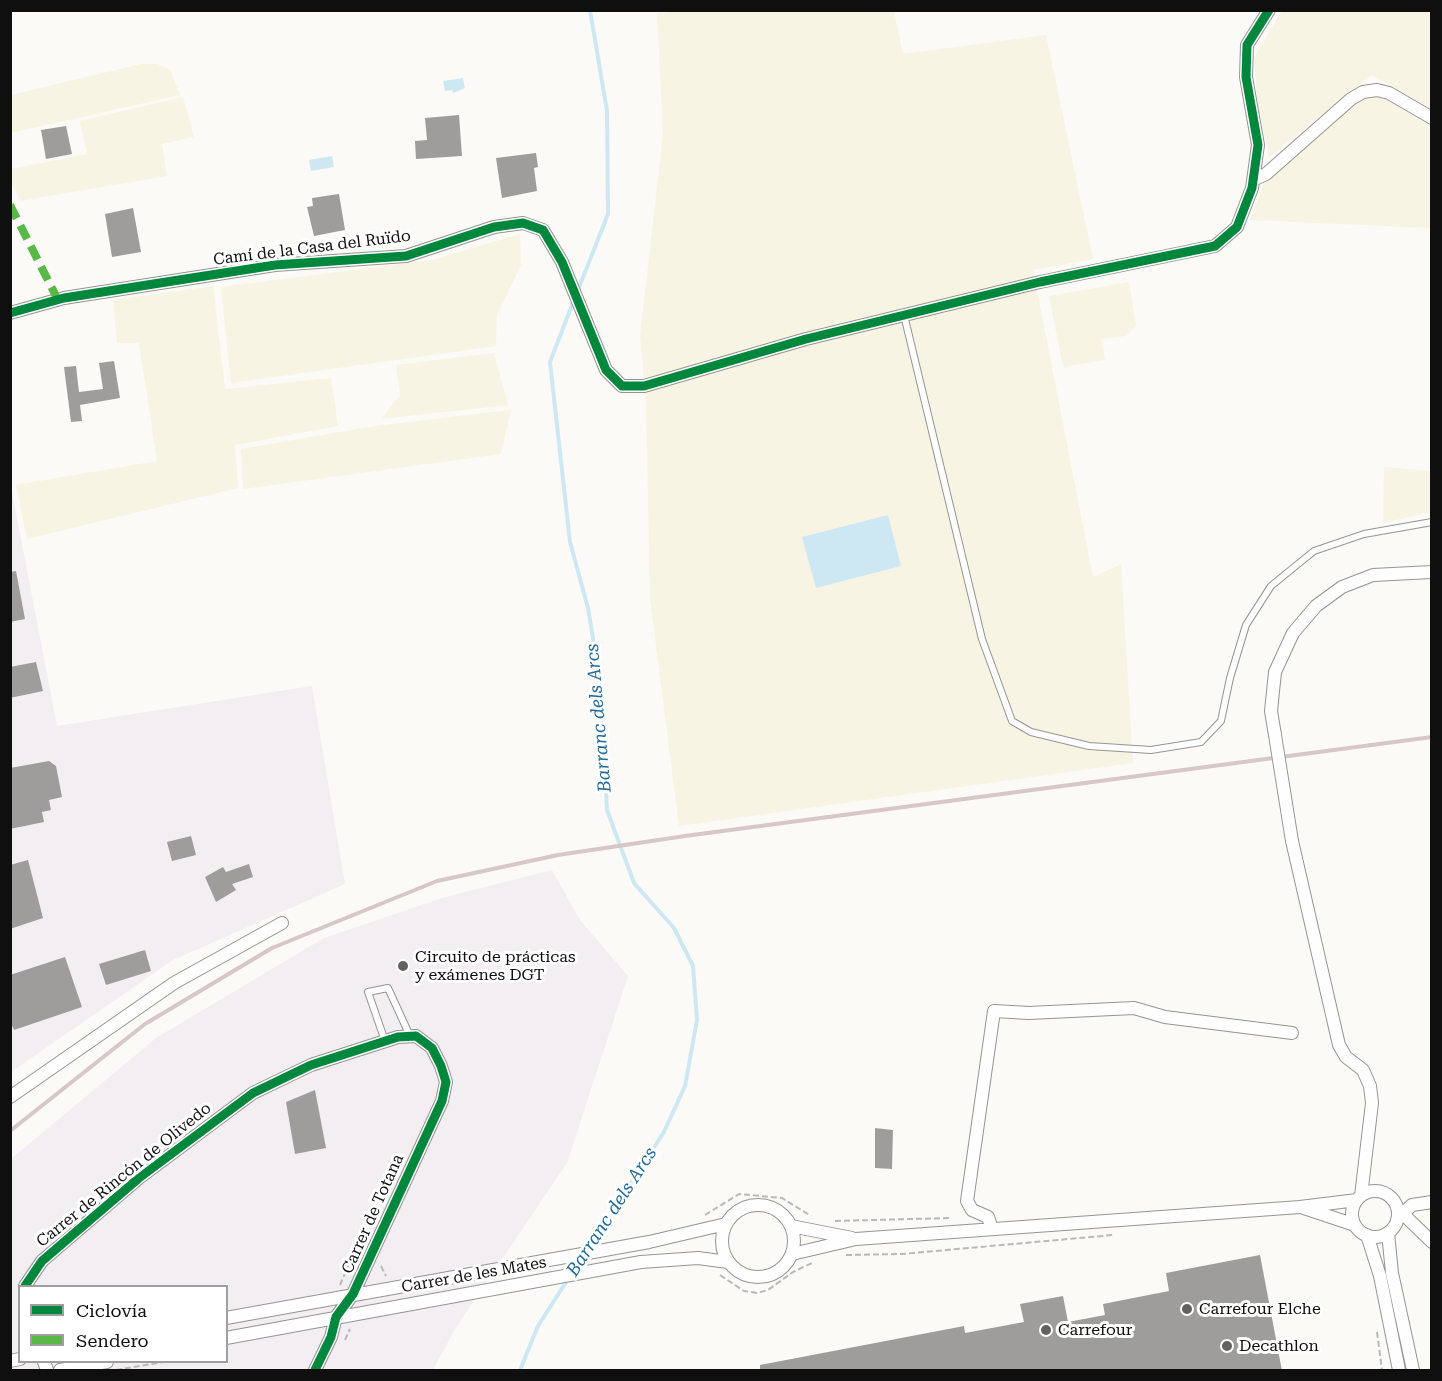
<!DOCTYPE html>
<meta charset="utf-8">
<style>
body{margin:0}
#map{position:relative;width:1442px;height:1381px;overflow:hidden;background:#fbfaf6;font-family:"Roboto Serif",serif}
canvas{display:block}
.frame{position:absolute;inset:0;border:12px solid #0f0f0f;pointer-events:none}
.legend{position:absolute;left:18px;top:1285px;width:210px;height:78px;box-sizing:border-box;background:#fff;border:2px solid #9f9f9f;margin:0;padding:8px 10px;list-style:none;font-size:18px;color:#0f0f0f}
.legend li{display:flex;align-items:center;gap:12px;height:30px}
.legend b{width:30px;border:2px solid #9f9f9f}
</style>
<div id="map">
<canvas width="1442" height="1381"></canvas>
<div class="frame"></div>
<ul class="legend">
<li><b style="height:8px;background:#00873e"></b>Ciclovía</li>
<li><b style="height:8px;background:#58b947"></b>Sendero</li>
</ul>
</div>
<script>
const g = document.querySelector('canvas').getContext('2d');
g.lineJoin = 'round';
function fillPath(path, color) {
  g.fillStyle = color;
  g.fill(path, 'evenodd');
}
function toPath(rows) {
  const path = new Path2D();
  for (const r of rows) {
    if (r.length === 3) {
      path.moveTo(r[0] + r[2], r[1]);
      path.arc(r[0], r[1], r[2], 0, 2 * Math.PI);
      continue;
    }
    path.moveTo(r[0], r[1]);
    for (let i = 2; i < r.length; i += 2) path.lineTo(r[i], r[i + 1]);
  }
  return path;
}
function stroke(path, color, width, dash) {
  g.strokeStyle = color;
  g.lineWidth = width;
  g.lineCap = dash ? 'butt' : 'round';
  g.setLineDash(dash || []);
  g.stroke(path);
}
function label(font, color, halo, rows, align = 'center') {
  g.font = font + ' "Roboto Serif",serif';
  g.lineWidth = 6;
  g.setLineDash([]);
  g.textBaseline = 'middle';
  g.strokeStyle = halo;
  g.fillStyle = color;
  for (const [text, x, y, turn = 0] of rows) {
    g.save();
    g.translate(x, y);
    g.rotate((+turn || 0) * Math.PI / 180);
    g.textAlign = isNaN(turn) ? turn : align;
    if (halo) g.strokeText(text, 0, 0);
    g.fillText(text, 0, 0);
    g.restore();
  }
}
fillPath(toPath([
 [11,487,57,726,312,686,345,884,173,960,11,1072],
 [552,870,580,920,628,976,567,1163,455,1329,433,1370,11,1370,11,1159,156,1038,324,938,442,898],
 [20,1286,226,1286,226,1362,20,1362]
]), '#f3eef1');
fillPath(toPath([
 [683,10,894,11,903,54,1046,35,1093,259,1033,270,1093,577,1121,564,1133,763,679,826,650,599,646,399,640,336,663,134,657,14],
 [1282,11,1431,11,1431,108,1372,75,1269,157,1257,98,1254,58],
 [141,64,157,64,170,70,180,95,11,133,11,95],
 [183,97,194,137,162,144,167,176,20,201,11,181,11,169,87,154,80,121],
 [1382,97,1431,127,1431,228,1250,220,1264,184,1352,106,1364,99],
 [520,234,521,265,497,315,496,346,231,383,221,287,432,260],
 [1129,282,1136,326,1126,336,1101,339,1105,360,1063,367,1049,296],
 [213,286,225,389,331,378,338,426,235,445,238,488,27,539,16,485,157,461,139,343,117,343,113,300],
 [494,353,508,405,381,419,400,395,396,365],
 [511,410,501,454,243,489,241,449,375,426],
 [1384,467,1431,471,1431,512,1383,523]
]), '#f7f4e3');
fillPath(toPath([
 [463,78,465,88,453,93,452,90,445,91,443,81],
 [332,156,334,167,311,171,309,160],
 [888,515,901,566,816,588,802,537]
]), '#cee8f3');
stroke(toPath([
 [578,290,608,214,607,111,590,10],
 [574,300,550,362,570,542,588,608,601,687,607,810,634,883,674,928,693,966,697,1020,685,1086,664,1132,587,1250],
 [574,1270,583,1256],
 [520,1370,538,1326,568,1279]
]), '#cee8f3', 4);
fillPath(toPath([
 [459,115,462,156,416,159,415,141,427,140,425,118],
 [66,126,72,154,46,159,41,130],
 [536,153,538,167,534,168,537,191,502,198,496,158],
 [339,194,345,230,314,236,307,207,313,206,312,198],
 [133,208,141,252,112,257,105,214],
 [114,361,120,398,80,405,82,421,71,422,64,367,76,366,79,392,103,389,99,363],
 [16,571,25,619,10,622,10,572],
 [36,662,43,691,10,698,10,667],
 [49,761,56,766,62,797,49,800,51,810,42,812,44,822,10,829,10,768],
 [191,836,196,855,172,861,167,842],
 [28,860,43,918,10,929,10,865],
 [249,864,253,877,232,884,236,890,216,902,205,877,223,867,226,872],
 [145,950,151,971,106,985,99,964],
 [65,957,82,1007,14,1030,10,1021,10,975],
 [315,1090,326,1148,295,1154,286,1102],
 [875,1128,893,1130,892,1169,875,1168],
 [1260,1255,1282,1371,760,1371,760,1365,964,1326,965,1333,1024,1322,1020,1304,1063,1296,1068,1322,1105,1315,1103,1304,1169,1291,1166,1273]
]), '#9f9d9b');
const lane = toPath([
 [904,315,982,639,1012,721,1031,732,1089,746,1151,750,1201,742,1221,721,1230,678,1246,625,1271,586,1314,551,1364,534,1432,522],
 [385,1041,368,992,388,988,410,1036]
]);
const street = toPath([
 [1253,180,1266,174,1351,99,1363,92,1377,90,1389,93,1432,118],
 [10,313,64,298,275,265,406,256,494,227,523,223,543,230,562,262,606,370,622,386,644,386,806,339,1040,282,1215,246,1237,227,1252,188,1258,145,1246,77,1247,45,1269,10],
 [1275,735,1271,711,1275,672,1293,633,1316,606,1342,587,1373,575,1432,572],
 [1292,841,1339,1045,1346,1057,1363,1070,1370,1086,1372,1103,1361,1196],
 [10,1097,174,983,282,923],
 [1375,1214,23],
 [758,1241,36],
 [1304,1208,1355,1225],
 [1403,1214,1432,1242],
 [1398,1218,1412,1205,1432,1202],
 [791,1226,852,1238],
 [992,1229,988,1217,972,1210,967,1201,994,1011,1029,1013,1134,1008,1165,1017,1292,1033],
 [1388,1233,1392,1273,1413,1370],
 [1367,1235,1380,1276,1399,1370],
 [792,1254,856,1239,1300,1207,1357,1200],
 [25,1286,42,1261,139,1178,253,1093,311,1065,398,1037,416,1036,432,1048,441,1066,446,1082,442,1101,353,1294,336,1317,331,1337,315,1370],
 [226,1318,649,1242,726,1224],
 [226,1338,641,1262,698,1258,728,1262],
 [10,1361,20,1359],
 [44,1362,47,1370],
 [60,1370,107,1362]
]);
stroke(lane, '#959593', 8);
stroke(street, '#959593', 14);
stroke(toPath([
 [705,1215,739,1194,782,1198,811,1216],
 [835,1221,949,1218],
 [846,1255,902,1254,1113,1235],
 [381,1266,386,1276],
 [720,1275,744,1291,757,1293,768,1290,793,1272,812,1263],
 [340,1285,358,1243,363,1245],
 [1377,1332,1382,1370],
 [345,1340,350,1329],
 [116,1370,164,1362]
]), '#b9b9b8', 2, [6, 3]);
stroke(lane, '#fefefe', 6);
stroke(street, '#fefefe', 12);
stroke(toPath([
 [10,1131,145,1024,272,948,437,881,558,855,685,836,1432,737]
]), '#d7c7c8', 4);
const streetBridge = toPath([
 [1275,735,1292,841]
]);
stroke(streetBridge, '#959593', 14, []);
stroke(streetBridge, '#fefefe', 12);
stroke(toPath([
 [10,205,58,300]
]), '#58b947', 8, [15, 8]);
stroke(toPath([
 [10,313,64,298,275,265,406,256,494,227,523,223,543,230,562,262,606,370,622,386,644,386,806,339,1040,282,1215,246,1237,227,1252,188,1258,145,1246,77,1247,45,1269,10],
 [25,1286,42,1261,139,1178,253,1093,311,1065,398,1037,416,1036,432,1048,441,1066,446,1082,442,1101,353,1294,336,1317,331,1337,315,1370]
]), '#00873e', 9);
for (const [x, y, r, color] of [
 [403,966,6,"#626160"],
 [1187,1309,6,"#626160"],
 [1046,1330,6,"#626160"],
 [1227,1346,6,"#626160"]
]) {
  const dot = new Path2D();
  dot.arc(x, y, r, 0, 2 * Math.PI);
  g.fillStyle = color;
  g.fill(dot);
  stroke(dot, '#fff', 2);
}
label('16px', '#0f0f0f', '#fff', [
 ["Camí de la Casa del Ruïdo",312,248,-7],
 ["Carrer de Rincón de Olivedo",124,1175,-39],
 ["Carrer de Totana",373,1214,-66],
 ["Carrer de les Mates",474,1275,-10]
]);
label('16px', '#0f0f0f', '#fff', [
 ["Circuito de prácticas",415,957],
 ["y exámenes DGT",415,975],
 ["Carrefour Elche",1199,1309],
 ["Carrefour",1058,1330],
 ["Decathlon",1239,1346]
], 'left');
label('italic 18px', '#216a99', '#fff', [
 ["Barranc dels Arcs",599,718,-95],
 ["Barranc dels Arcs",612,1212,-57]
]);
</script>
